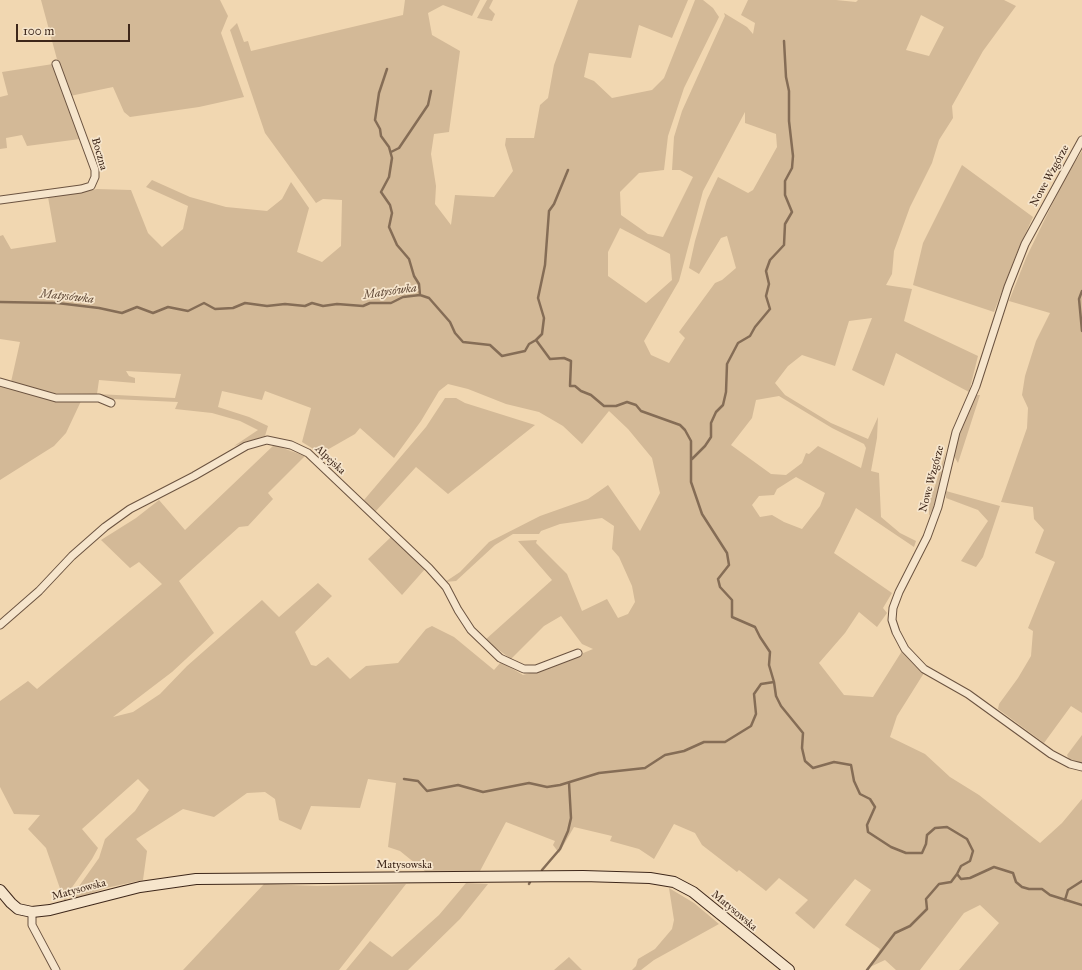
<!DOCTYPE html>
<meta charset="utf-8">
<style>
body{margin:0}
#map{position:relative;width:1082px;height:970px;overflow:hidden;background:#f1d7b1;font-family:"IM FELL Great Primer",serif}
canvas{display:block}
.scale{position:absolute;left:16px;top:24px;width:114px;height:18px;box-sizing:border-box;border:2px solid #3e271a;border-top:0;padding-left:5px;font-size:12px;line-height:14px;white-space:nowrap;color:#3e271a;-webkit-text-stroke:3px #f6e5cc;paint-order:stroke}
</style>
<div id="map">
<canvas width="1082" height="970"></canvas>
<div class="scale">100 m</div>
</div>
<script>
const g = document.querySelector('canvas').getContext('2d');
g.lineJoin = 'round';
function fillPath(path, color) {
  g.fillStyle = color;
  g.fill(path, 'evenodd');
}
function toPath(rows) {
  const path = new Path2D();
  for (const r of rows) {
    path.moveTo(r[0], r[1]);
    for (let i = 2; i < r.length; i += 2) path.lineTo(r[i], r[i + 1]);
  }
  return path;
}
function stroke(path, color, width, dash) {
  g.strokeStyle = color;
  g.lineWidth = width;
  g.lineCap = dash ? 'butt' : 'round';
  g.setLineDash(dash || []);
  g.stroke(path);
}
function label(font, color, halo, rows, align = 'center') {
  g.font = font + ' "IM FELL Great Primer",serif';
  g.lineWidth = 3.5;
  g.setLineDash([]);
  g.textBaseline = 'middle';
  g.strokeStyle = halo;
  g.fillStyle = color;
  for (const [text, x, y, turn = 0] of rows) {
    g.save();
    g.translate(x, y);
    g.rotate((+turn || 0) * Math.PI / 180);
    g.textAlign = isNaN(turn) ? turn : align;
    if (halo) g.strokeText(text, 0, 0);
    g.fillText(text, 0, 0);
    g.restore();
  }
}
fillPath(toPath([
 [41,0,220,0,228,16,221,33,244,97,199,107,130,117,124,112,113,87,70,96,58,63],
 [405,0,480,0,472,16,443,5,428,13,432,35,460,51,449,132,434,134,431,154,436,186,435,204,451,225,455,195,494,197,513,171,505,145,506,138,534,138,540,105,548,98,554,65,578,0,688,0,672,38,639,25,631,58,589,53,584,77,594,81,612,98,652,90,664,78,695,0,703,0,713,8,719,17,684,88,668,136,664,170,639,173,620,192,621,215,648,234,663,237,693,177,680,170,672,170,674,137,682,111,725,16,724,13,747,27,753,34,755,23,741,15,748,0,836,0,856,2,858,0,1004,0,1016,6,983,51,952,106,953,118,939,140,932,163,910,207,894,251,892,274,886,285,912,289,904,321,978,356,969,392,896,353,884,386,852,370,872,318,849,321,835,366,802,355,788,366,775,383,785,395,831,423,868,439,878,417,877,438,871,471,879,473,881,517,900,533,916,541,914,547,856,508,834,553,892,593,883,608,887,613,877,627,859,612,845,633,819,663,844,695,873,697,902,651,924,673,897,716,890,737,925,754,950,777,979,795,1040,843,1062,823,1082,799,1082,970,959,970,999,923,980,905,964,913,920,970,896,970,885,960,870,967,880,949,845,925,871,890,855,879,814,929,795,913,808,900,779,878,766,891,739,870,737,872,702,845,695,833,674,824,654,859,639,849,610,841,612,836,574,827,559,853,553,845,555,841,506,822,480,871,426,872,400,851,388,847,396,783,368,779,360,808,311,806,301,830,279,820,275,799,265,792,247,793,214,817,183,809,136,839,147,851,143,880,106,888,73,900,72,896,99,858,105,839,135,811,149,790,138,779,82,829,98,848,92,859,68,893,65,903,46,848,28,829,40,815,14,814,0,787,0,701,28,681,37,689,162,584,139,562,130,568,101,540,136,518,159,500,185,530,274,445,305,456,268,493,273,499,248,526,239,527,179,581,214,633,172,672,113,717,133,712,160,694,187,666,262,600,279,617,318,583,332,596,295,632,311,665,316,666,328,657,350,679,366,666,398,663,426,629,432,626,454,637,494,670,501,662,523,675,547,668,593,649,582,644,561,616,544,626,511,659,485,640,552,580,518,541,537,540,536,543,567,574,582,611,607,599,618,618,628,614,635,602,632,586,619,557,612,549,614,526,602,518,560,524,541,531,539,534,513,534,495,545,456,581,445,582,460,572,489,542,540,516,588,499,608,485,640,531,660,493,652,458,628,429,609,411,582,444,563,426,539,412,506,404,468,389,448,384,439,391,421,421,394,458,360,428,355,434,327,450,315,450,302,442,311,408,265,391,262,400,222,391,218,407,249,417,268,426,265,436,234,446,258,430,240,421,212,413,175,409,178,402,113,399,97,394,51,393,11,382,20,342,0,339,0,236,3,235,11,249,56,242,48,197,97,189,131,190,148,233,162,247,183,229,188,206,146,187,152,180,190,197,226,207,267,211,282,199,291,182,309,208,297,252,322,262,341,246,342,200,323,199,316,203,265,133,230,30,237,23,244,42,248,41,251,51,403,15],
 [921,15,944,27,929,56,906,50],
 [745,112,745,123,776,134,777,147,753,190,748,193,718,177,707,200,695,241,689,268,699,274,721,238,727,236,736,268,722,280,715,283,679,332,685,338,669,363,651,355,644,341,679,281,703,191],
 [620,228,670,254,672,280,646,303,608,276,608,252],
 [126,371,181,374,175,398,97,394,99,380,135,383,135,378,129,376],
 [779,396,832,428,864,444,866,448,861,468,818,446,809,454,806,453,802,463,786,475,771,474,731,445,752,418,756,400],
 [796,477,825,493,820,506,802,529,784,522,772,515,760,517,752,505,759,496,774,495,777,489],
 [487,0,493,0,489,8,495,14,492,21,477,18],
 [53,64,80,139,27,146,22,135,6,138,7,148,0,149,0,97,8,95,2,72],
 [1082,151,1082,713,1071,706,1044,743,998,709,999,704,1018,678,1031,656,1033,631,1028,628,1055,562,1035,553,1044,530,1034,519,1033,507,1001,502,1027,428,1028,408,1022,395,1025,376,1036,341,1050,313,1009,301,1026,258,1043,223,1066,176],
 [962,165,1033,217,1017,252,994,312,913,285,923,243],
 [0,385,82,399,66,433,54,446,0,480],
 [976,395,980,395,958,463,954,456,958,437],
 [445,398,456,398,465,403,535,425,448,494,416,467,375,512,364,500,426,427],
 [946,450,936,503,929,516,929,500,935,486],
 [946,491,1000,506,983,557,976,567,961,561,988,521,978,510,946,498],
 [391,537,425,569,402,595,368,559],
 [1082,735,1082,763,1070,762,1067,755],
 [466,883,488,884,460,919,408,970,346,970,370,941,392,957,439,915],
 [264,884,317,886,406,884,339,970,183,970],
 [669,888,694,903,719,924,654,960,641,970,632,970,636,966,638,959,655,949,672,929,674,920],
 [569,957,582,970,554,970]
]), '#d3b997');
stroke(toPath([
 [387,69,379,93,375,120,380,129,381,136,389,147,392,158,389,177,381,192,390,205,392,213,389,227,397,245,409,259,414,276,419,284,420,295],
 [391,152,399,148,428,105,431,91],
 [1082,291,1079,299,1082,331],
 [0,302,57,303,99,308,122,313,137,307,153,313,168,307,188,311,204,303,215,309,233,308,245,303,267,306,285,304,305,306,312,303,323,306,337,304,363,306,370,303,391,303,403,297,420,295,429,298,450,322,455,333,463,342,490,345,502,356,525,351,529,344,536,340,550,359,564,358,571,361,570,386,575,386,581,391,591,395,604,406,616,406,627,402,636,405,641,411,680,425,685,430,691,441,691,482,702,514,727,553,729,565,718,579,720,587,732,600,732,617,755,627,760,637,770,652,769,665,774,682,776,696,781,706,803,733,802,748,805,761,813,768,834,762,851,765,854,781,860,794,870,799,875,807,867,825,868,832,891,847,906,853,922,853,926,844,927,835,935,828,947,827,967,839,973,851,970,861,961,866,957,874,961,879,970,878,994,867,1013,873,1016,882,1022,887,1029,889,1042,889,1050,895,1082,905],
 [536,340,542,334,544,318,538,298,545,265,549,211,554,204,568,170],
 [692,459,705,446,711,437,711,423,716,412,723,405,726,392,727,364,738,343,750,336,755,327,770,309,766,296,769,284,766,271,770,260,784,245,785,224,792,212,785,195,785,181,792,168,793,156,789,121,789,91,786,77,784,41],
 [404,779,418,781,427,791,458,785,483,792,529,783,547,787,560,785,599,773,645,768,665,755,684,751,704,742,725,742,751,726,756,714,754,694,761,684,774,682],
 [542,870,560,849,568,831,571,818,569,783],
 [529,884,530,882],
 [1065,900,1068,890,1082,881],
 [867,970,895,933,910,926,927,909,926,899,939,884,951,882,957,874]
]), '#856d56', 2.5);
const street = toPath([
 [1082,140,1025,244,1008,287,976,386,956,432,938,507,927,537,899,592,893,608,892,620,896,632,905,649,924,669,968,694,1051,754,1070,764,1082,767],
 [0,200,81,189,91,186,95,177,95,170,56,64],
 [0,382,56,398,99,398,111,403],
 [0,625,39,591,72,556,105,527,130,509,194,476,246,446,267,440,291,445,308,453,429,568,446,587,458,610,471,630,500,658,524,669,536,669,578,653],
 [32,912,32,925,56,970]
]);
const secondary = toPath([
 [0,890,11,903,18,909,32,912,50,910,140,887,196,879,583,876,650,878,674,882,693,892,789,970]
]);
stroke(street, '#6b5340', 9);
stroke(secondary, '#3e271a', 12);
stroke(street, '#f6e5cc', 7);
stroke(secondary, '#f6e5cc', 10);
label('11px', '#3e271a', '#f6e5cc', [
 ["Boczna",99,154,74],
 ["Nowe Wzgórze",1050,176,-61],
 ["Alpejska",330,460,43],
 ["Nowe Wzgórze",932,479,-75],
 ["Matysowska",404,865],
 ["Matysowska",79,890,-15],
 ["Matysowska",734,911,40]
]);
label('italic 12px', '#614a38', '#f6e5cc', [
 ["Matysówka",390,292,-8],
 ["Matysówka",67,297,6]
]);
</script>
